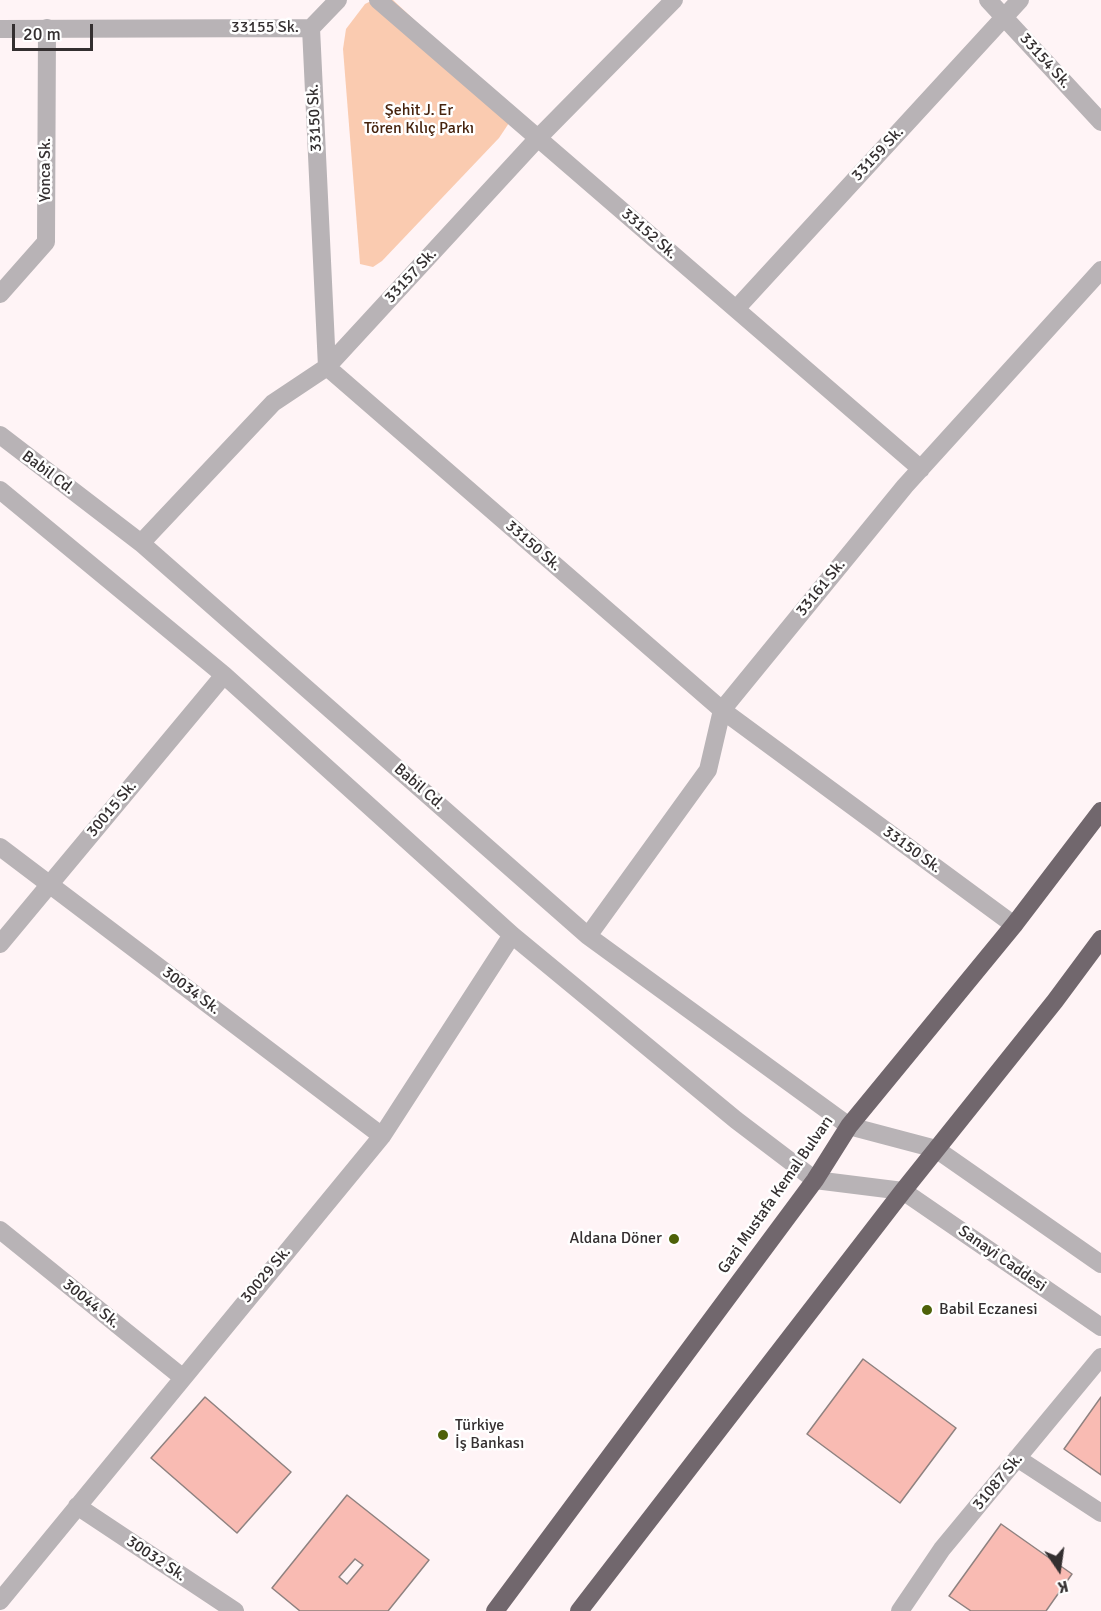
<!DOCTYPE html>
<meta charset="utf-8">
<style>
body{margin:0}
#map{position:relative;width:1101px;height:1611px;overflow:hidden;background:#fff4f6;font-family:Signika,sans-serif}
canvas{display:block}
.north{position:absolute;left:1029px;top:1539px;width:60px;height:60px;-webkit-text-stroke:4px #fff;paint-order:stroke;rotate:167deg;font-size:16px;font-weight:700;line-height:24px;text-align:center;color:#342f30}
.north::after{content:'';display:block;margin:auto;width:21px;height:27px;background:#342f30;clip-path:polygon(50% 0,100% 100%,50% 72%,0 100%)}
.scale{position:absolute;left:12px;top:24px;width:81px;height:27px;box-sizing:border-box;border:3px solid #342f30;border-top:0;padding-left:8px;font-size:18px;line-height:21px;white-space:nowrap;color:#342f30;-webkit-text-stroke:4px #fff;paint-order:stroke}
</style>
<div id="map">
<canvas width="1101" height="1611"></canvas>
<div class="north">K</div>
<div class="scale">20 m</div>
</div>
<script>
const g = document.querySelector('canvas').getContext('2d');
g.lineJoin = 'round';
function fillPath(path, color) {
  g.fillStyle = color;
  g.fill(path, 'evenodd');
}
function toPath(rows) {
  const path = new Path2D();
  for (const r of rows) {
    path.moveTo(r[0], r[1]);
    for (let i = 2; i < r.length; i += 2) path.lineTo(r[i], r[i + 1]);
  }
  return path;
}
function stroke(path, color, width, dash) {
  g.strokeStyle = color;
  g.lineWidth = width;
  g.lineCap = dash ? 'butt' : 'round';
  g.setLineDash(dash || []);
  g.stroke(path);
}
function label(font, color, halo, rows, align = 'center') {
  g.font = font + ' Signika,sans-serif';
  g.lineWidth = 5;
  g.setLineDash([]);
  g.textBaseline = 'middle';
  g.strokeStyle = halo;
  g.fillStyle = color;
  for (const [text, x, y, turn = 0] of rows) {
    g.save();
    g.translate(x, y);
    g.rotate((+turn || 0) * Math.PI / 180);
    g.textAlign = isNaN(turn) ? turn : align;
    if (halo) g.strokeText(text, 0, 0);
    g.fillText(text, 0, 0);
    g.restore();
  }
}
fillPath(toPath([
 [373,0,393,0,505,105,513,117,499,138,382,261,373,267,360,264,343,49,346,29,365,4]
]), '#facbb0');
const building = toPath([
 [863,1359,956,1428,900,1503,807,1434,863,1359],
 [205,1397,291,1472,237,1533,151,1458,205,1397],
 [1101,1397,1101,1475,1064,1449,1101,1397],
 [347,1495,429,1560,388,1611,300,1611,272,1588,347,1495],
 [355,1559,363,1565,347,1584,339,1577,355,1559],
 [1001,1524,1072,1574,1046,1611,971,1611,949,1596,1001,1524]
]);
fillPath(building, '#f9bbb3');
stroke(building, '#8f8280', 1.5);
stroke(toPath([
 [378,0,921,469],
 [988,0,1101,122],
 [311,28,327,367,722,710,1014,925],
 [0,29,311,28,338,0],
 [0,294,46,242,47,28],
 [736,309,1020,0],
 [0,435,141,543,588,936,849,1126,936,1149,1101,1264],
 [0,490,224,675,512,935,736,1120,815,1180,903,1191,1101,1327],
 [141,543,273,403,327,367,538,138,674,0],
 [0,847,382,1136],
 [588,936,708,770,722,710,905,486,1101,270],
 [0,944,224,675],
 [0,1230,182,1377],
 [1017,1458,1101,1513],
 [77,1506,235,1611],
 [0,1601,382,1136,512,935],
 [900,1611,942,1549,1101,1357]
]), '#b8b3b6', 18);
stroke(toPath([
 [495,1611,815,1180,849,1126,1014,925,1101,811],
 [579,1611,903,1191,1055,1001,1101,939]
]), '#71676d', 18);
for (const [x, y, r, color] of [
 [674,1239,6,"#4e6108"],
 [927,1310,6,"#4e6108"],
 [443,1435,6,"#4e6108"]
]) {
  const dot = new Path2D();
  dot.arc(x, y, r, 0, 2 * Math.PI);
  g.fillStyle = color;
  g.fill(dot);
  stroke(dot, '#fff', 2);
}
label('16px', '#342f30', '#fff', [
 ["33155 Sk.",265,28],
 ["33154 Sk.",1045,61,48],
 ["33150 Sk.",315,118,-93],
 ["33159 Sk.",878,154,-47],
 ["Yonca Sk.",46,170,-90],
 ["33152 Sk.",649,234,41],
 ["33157 Sk.",411,276,-47],
 ["Babil Cd.",48,473,37],
 ["33150 Sk.",533,546,41],
 ["33161 Sk.",821,588,-51],
 ["Babil Cd.",419,787,41],
 ["30015 Sk.",112,809,-50],
 ["33150 Sk.",912,850,36],
 ["30034 Sk.",191,991,37],
 ["Gazi Mustafa Kemal Bulvarı",776,1195,-55],
 ["Sanayi Caddesi",1002,1259,35],
 ["30029 Sk.",266,1275,-50],
 ["30044 Sk.",91,1304,39],
 ["31087 Sk.",998,1482,-50],
 ["30032 Sk.",156,1559,34]
]);
label('16px', '#46230d', '#fff', [
 ["Şehit J. Er",419,111],
 ["Tören Kılıç Parkı",419,129]
]);
label('16px', '#342f30', '#fff', [
 ["Aldana Döner",662,1239,"right"],
 ["Babil Eczanesi",939,1310],
 ["Türkiye",455,1426],
 ["İş Bankası",455,1444]
], 'left');
</script>
